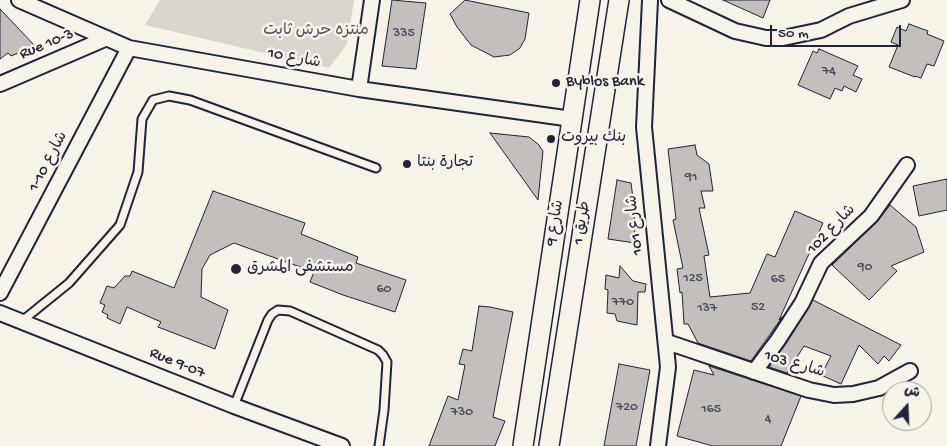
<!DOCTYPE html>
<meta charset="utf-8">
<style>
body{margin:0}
#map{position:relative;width:947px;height:446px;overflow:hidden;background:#f7f3e8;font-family:"Gochi Hand","Playpen Sans Arabic",sans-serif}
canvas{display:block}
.north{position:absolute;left:882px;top:381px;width:50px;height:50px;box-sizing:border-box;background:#f7f3e8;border:1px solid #a29fa3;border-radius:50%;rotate:20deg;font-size:14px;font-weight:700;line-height:20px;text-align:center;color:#22223b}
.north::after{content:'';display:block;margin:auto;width:18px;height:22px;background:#22223b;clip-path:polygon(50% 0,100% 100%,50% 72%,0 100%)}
.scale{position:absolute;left:770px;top:25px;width:131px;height:22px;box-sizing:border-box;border:2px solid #22223b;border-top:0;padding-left:6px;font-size:15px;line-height:18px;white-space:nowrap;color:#22223b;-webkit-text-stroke:4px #f7f3e8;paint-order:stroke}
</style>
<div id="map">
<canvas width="947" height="446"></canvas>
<div class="north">ش</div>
<div class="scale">50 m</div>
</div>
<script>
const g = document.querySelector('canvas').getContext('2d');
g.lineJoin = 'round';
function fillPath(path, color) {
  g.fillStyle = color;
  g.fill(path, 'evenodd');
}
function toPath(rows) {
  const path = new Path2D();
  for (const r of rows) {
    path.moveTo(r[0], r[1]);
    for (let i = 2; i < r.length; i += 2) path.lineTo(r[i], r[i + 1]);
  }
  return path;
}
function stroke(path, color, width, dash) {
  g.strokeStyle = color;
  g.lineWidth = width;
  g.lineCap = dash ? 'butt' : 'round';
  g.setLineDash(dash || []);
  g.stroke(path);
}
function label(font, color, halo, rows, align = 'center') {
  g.font = font + ' "Gochi Hand","Playpen Sans Arabic",sans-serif';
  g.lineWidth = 5;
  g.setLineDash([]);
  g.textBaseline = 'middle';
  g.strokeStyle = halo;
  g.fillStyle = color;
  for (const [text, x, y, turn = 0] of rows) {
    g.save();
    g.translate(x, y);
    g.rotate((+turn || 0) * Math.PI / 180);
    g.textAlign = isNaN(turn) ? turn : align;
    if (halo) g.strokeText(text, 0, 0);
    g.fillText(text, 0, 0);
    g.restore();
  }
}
fillPath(toPath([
 [160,0,354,0,347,44,329,68,145,25]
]), '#d8d5cf');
const building = toPath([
 [392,0,426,3,416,69,382,66,392,0],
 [465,0,529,13,525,39,520,48,510,55,494,57,471,45,457,27,450,14,465,0],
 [723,0,770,0,763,18,723,0],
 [0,9,35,46,11,56,8,53,0,59,0,9],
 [909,24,928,31,927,34,944,41,934,66,927,64,921,78,915,76,915,77,889,67,898,45,891,42,897,27,906,31,909,24],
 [819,49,858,66,853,75,862,79,856,92,844,86,842,91,835,88,830,99,798,85,813,51,817,53,819,49],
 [490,133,529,137,538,144,543,151,538,200,490,133],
 [695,145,697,155,709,164,713,191,701,191,705,208,699,208,709,255,704,256,710,297,750,293,767,254,775,257,795,211,823,223,779,320,783,316,751,361,698,343,688,324,684,324,682,292,680,293,677,269,683,268,673,220,676,219,668,149,695,145],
 [947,179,947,210,919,216,913,186,947,179],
 [617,180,631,183,634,206,635,243,608,239,617,180],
 [213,191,305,223,301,234,358,257,356,263,406,280,395,312,343,295,310,282,314,272,234,243,210,255,202,269,201,297,228,310,215,349,158,327,161,322,127,307,120,324,107,318,108,315,102,312,105,305,100,303,107,286,114,288,125,276,130,276,132,271,174,288,213,191],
 [890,205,916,227,924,252,891,266,897,271,869,300,832,265,877,222,890,205],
 [620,266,633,281,646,284,645,292,638,292,637,325,617,321,615,314,607,313,608,290,605,289,606,275,619,278,620,266],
 [813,300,901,345,889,361,884,356,878,364,859,345,841,384,821,375,831,356,804,346,787,373,769,367,785,345,813,300],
 [479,306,490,307,513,312,493,417,505,421,495,446,429,446,448,396,458,400,465,365,459,364,463,349,472,351,479,306],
 [619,364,650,370,636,446,604,446,619,364],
 [709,366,801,396,781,446,713,446,677,436,694,370,714,375,709,366]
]);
fillPath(building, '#c2bfbd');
stroke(building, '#22223b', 1);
const service = toPath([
 [22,321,69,283,120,225,138,172,142,119,153,100,169,96,190,100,376,168],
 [234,406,268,320,272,314,278,310,290,311,378,350,383,355,387,362,384,410,379,446]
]);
const minor = toPath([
 [19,0,129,48,359,89,572,119],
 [650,0,644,127,668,367,658,446],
 [669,0,735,31,766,38,783,38,821,30,849,16,902,0],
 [0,84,107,38],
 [359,89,372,0],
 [0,293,129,48],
 [0,313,234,406,342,446],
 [667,342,809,390,834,395,853,394,879,388,910,371],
 [754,372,778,340,802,303,821,263,871,216,907,165]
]);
const secondary = toPath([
 [523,446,590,0],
 [549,446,619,0]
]);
stroke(service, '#22223b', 11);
stroke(minor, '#22223b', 18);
stroke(secondary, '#22223b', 22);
stroke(service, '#f7f3e8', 7);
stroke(minor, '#f7f3e8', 14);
stroke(secondary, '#f7f3e8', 19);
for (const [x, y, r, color] of [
 [556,83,5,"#22223b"],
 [551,139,5,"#22223b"],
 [407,164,5,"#22223b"],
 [236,269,6,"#22223b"]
]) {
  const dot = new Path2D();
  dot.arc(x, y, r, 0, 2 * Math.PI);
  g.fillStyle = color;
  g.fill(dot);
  stroke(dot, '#f7f3e8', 2);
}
label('14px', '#4a495c', null, [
 ["335",404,34],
 ["74",829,72],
 ["91",691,178],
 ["90",865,268],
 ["125",693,279],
 ["65",778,280],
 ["60",384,290],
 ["770",623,303],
 ["52",758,308],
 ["137",707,309],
 ["720",627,408],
 ["165",711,410],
 ["730",462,413],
 ["4",768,420]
]);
label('16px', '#504f60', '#f7f3e8', [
 ["منتزه حرش ثابت",316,32]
]);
label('16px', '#22223b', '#f7f3e8', [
 ["Rue 10-3",47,45,-23],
 ["شارع 10",294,59,11],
 ["شارع 10-1",49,162,-62],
 ["شارع 9",556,223,-81],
 ["طريق 1",583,223,-81],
 ["شارع 101",636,225,-96],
 ["شارع 102",832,230,-46],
 ["Rue 9-07",177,364,22],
 ["شارع 103",794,365,17]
]);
label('16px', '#22223b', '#f7f3e8', [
 ["Byblos Bank",566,83],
 ["بنك بيروت",561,139],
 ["تجارة بنتا",417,164],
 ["مستشفى المشرق",247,269]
], 'left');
</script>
